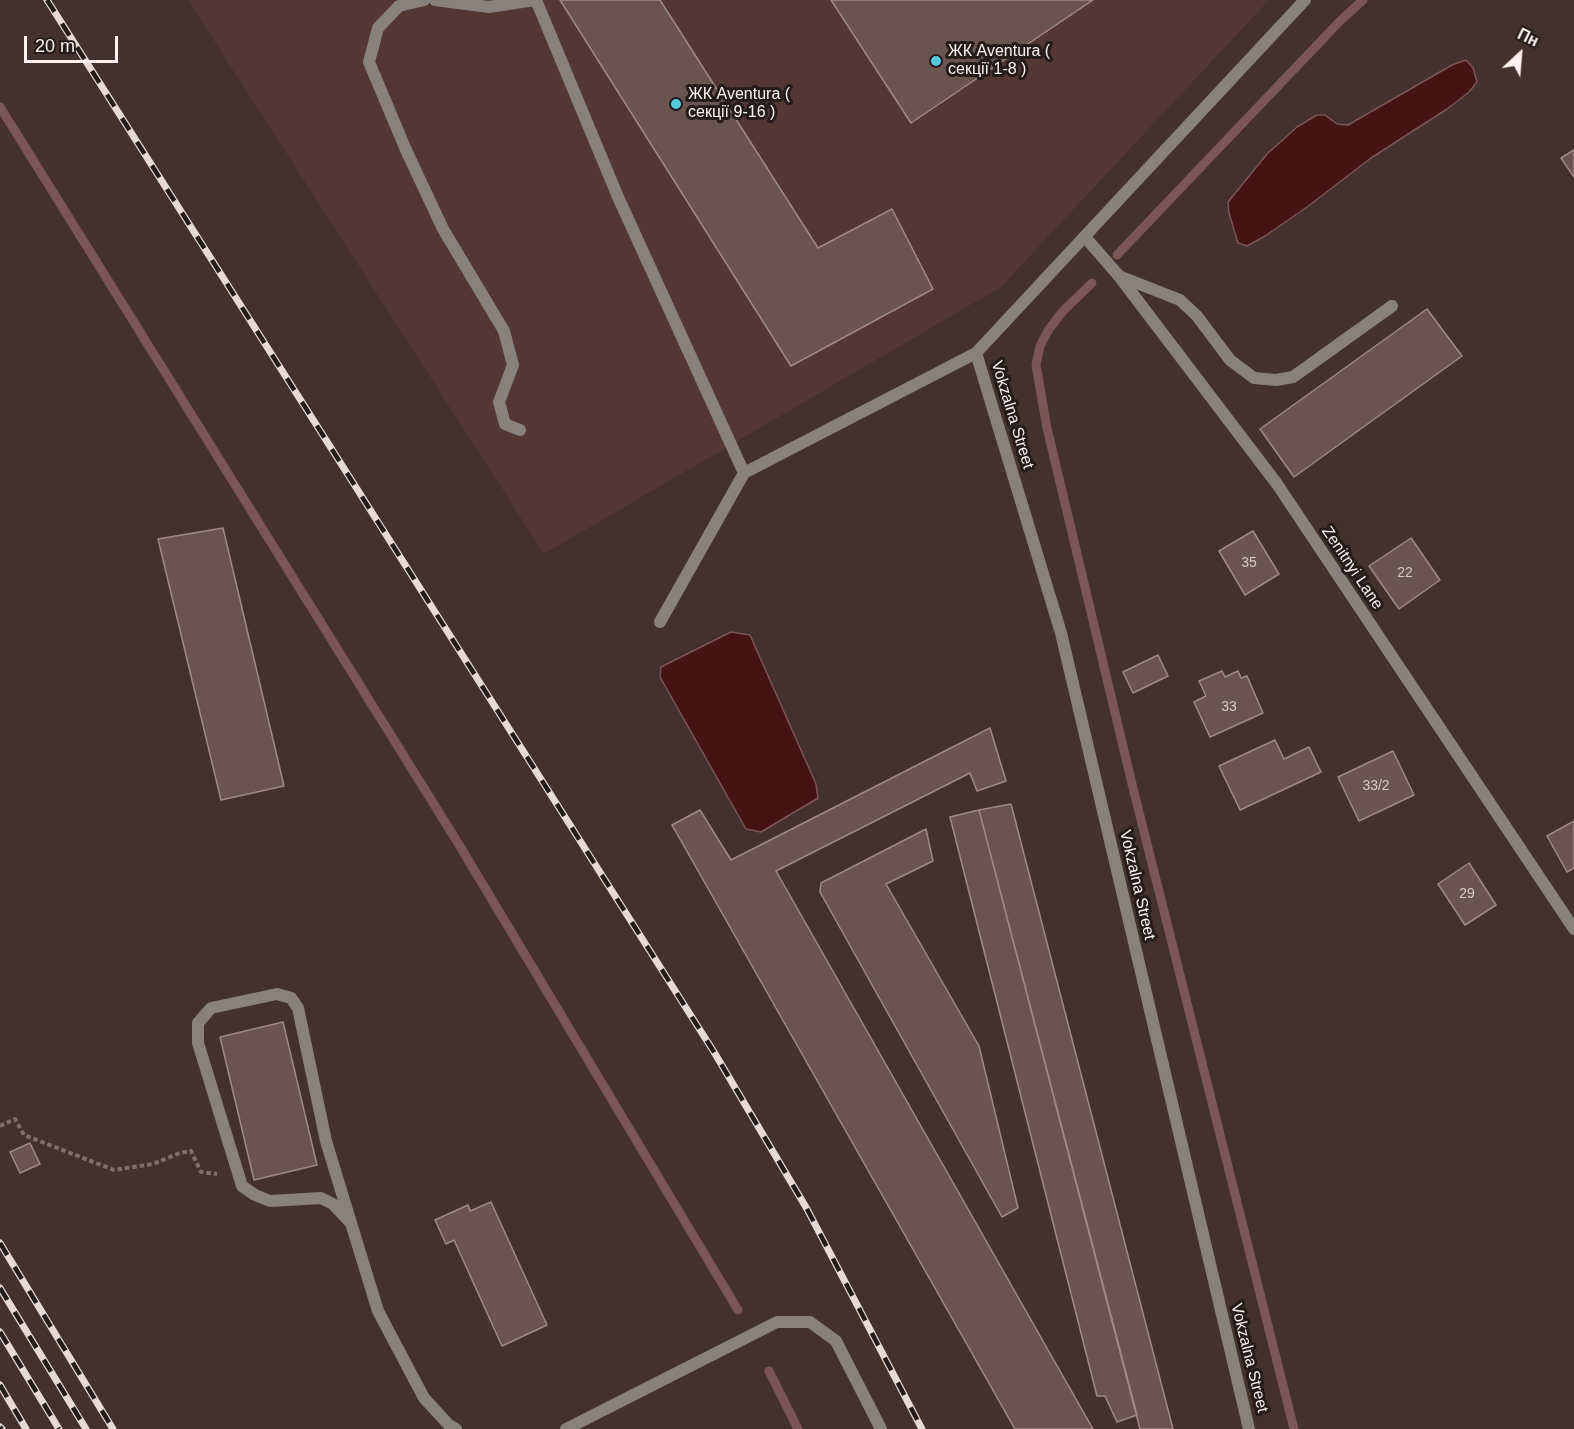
<!DOCTYPE html>
<meta charset="utf-8">
<style>
body{margin:0}
#map{position:relative;width:1574px;height:1429px;overflow:hidden;background:#44312e;font-family:Helvetica,sans-serif}
canvas{display:block}
.north{position:absolute;left:1490px;top:24px;width:60px;height:60px;-webkit-text-stroke:4px #241b1a;paint-order:stroke;rotate:26deg;font-size:16px;font-weight:700;line-height:24px;text-align:center;color:#fef1ef}
.north::after{content:'';display:block;margin:auto;width:21px;height:27px;background:#fef1ef;clip-path:polygon(50% 0,100% 100%,50% 72%,0 100%)}
.scale{position:absolute;left:24px;top:36px;width:94px;height:27px;box-sizing:border-box;border:3px solid #fef1ef;border-top:0;padding-left:8px;font-size:18px;line-height:21px;white-space:nowrap;color:#fef1ef;-webkit-text-stroke:4px #241b1a;paint-order:stroke}
</style>
<div id="map">
<canvas width="1574" height="1429"></canvas>
<div class="north">Пн</div>
<div class="scale">20 m</div>
</div>
<script>
const g = document.querySelector('canvas').getContext('2d');
g.lineJoin = 'round';
function fillPath(path, color) {
  g.fillStyle = color;
  g.fill(path, 'evenodd');
}
function toPath(rows) {
  const path = new Path2D();
  for (const r of rows) {
    path.moveTo(r[0], r[1]);
    for (let i = 2; i < r.length; i += 2) path.lineTo(r[i], r[i + 1]);
  }
  return path;
}
function stroke(path, color, width, dash) {
  g.strokeStyle = color;
  g.lineWidth = width;
  g.lineCap = dash ? 'butt' : 'round';
  g.setLineDash(dash || []);
  g.stroke(path);
}
function label(font, color, halo, rows, align = 'center') {
  g.font = font + ' Helvetica,sans-serif';
  g.lineWidth = 6;
  g.setLineDash([]);
  g.textBaseline = 'middle';
  g.strokeStyle = halo;
  g.fillStyle = color;
  for (const [text, x, y, turn = 0] of rows) {
    g.save();
    g.translate(x, y);
    g.rotate((+turn || 0) * Math.PI / 180);
    g.textAlign = isNaN(turn) ? turn : align;
    if (halo) g.strokeText(text, 0, 0);
    g.fillText(text, 0, 0);
    g.restore();
  }
}
fillPath(toPath([
 [188,0,1269,0,1001,287,544,554]
]), '#523734');
const water = toPath([
 [1466,60,1473,68,1477,82,1469,92,1447,109,1371,158,1307,207,1265,236,1247,246,1238,243,1229,213,1228,202,1267,154,1297,127,1317,115,1325,115,1337,124,1348,125,1452,65,1466,60],
 [731,632,750,635,816,784,818,798,761,832,746,829,660,677,661,667,731,632]
]);
fillPath(water, '#431411');
stroke(water, '#7b5654', 1.5);
stroke(toPath([
 [0,107,458,843,738,1310],
 [1117,255,1340,21,1363,0],
 [1092,283,1064,310,1049,329,1040,346,1036,365,1047,428,1132,784,1294,1429],
 [769,1371,798,1429]
]), '#7b5654', 9);
const building = toPath([
 [560,0,660,0,818,248,892,209,933,289,791,366,560,0],
 [831,0,1093,0,911,123,831,0],
 [1574,150,1574,177,1561,158,1574,150],
 [1427,309,1462,356,1294,477,1260,429,1427,309],
 [223,528,284,786,221,800,158,539,223,528],
 [1253,531,1279,574,1245,595,1219,551,1253,531],
 [1411,538,1440,580,1399,609,1369,566,1411,538],
 [1158,655,1168,676,1133,693,1123,672,1158,655],
 [1222,671,1225,677,1238,671,1241,678,1247,676,1263,713,1210,737,1194,702,1206,696,1199,681,1222,671],
 [990,728,1006,781,977,791,970,773,776,871,1093,1429,1015,1429,672,825,700,810,731,860,990,728],
 [1275,740,1284,759,1309,747,1321,772,1240,810,1219,766,1275,740],
 [1393,751,1414,795,1359,821,1338,777,1393,751],
 [1011,804,1173,1429,1140,1429,979,810,1011,804],
 [979,810,1137,1415,1117,1422,1105,1396,1097,1396,950,817,979,810],
 [1574,821,1574,868,1567,872,1547,836,1574,821],
 [926,829,933,861,886,884,979,1046,1018,1208,1002,1217,820,892,821,883,926,829],
 [1469,863,1496,905,1465,925,1438,884,1469,863],
 [283,1022,317,1165,254,1180,220,1037,283,1022],
 [30,1143,40,1164,20,1173,10,1152,30,1143],
 [491,1202,547,1325,502,1346,454,1240,446,1244,435,1220,468,1205,470,1211,491,1202]
]);
fillPath(building, '#695451');
stroke(building, '#a18986', 1.5);
stroke(toPath([
 [0,1126,15,1119,24,1135,114,1170,153,1164,180,1153,191,1151,201,1172,217,1174]
]), '#806f6c', 4, [4.5, 3]);
stroke(toPath([
 [424,0,399,6,378,28,369,62,406,150,443,229,504,331,513,365,499,402,505,424,520,430],
 [435,0,489,7,535,0],
 [536,0,618,197,744,473],
 [1119,276,1180,300,1197,316,1230,360,1254,378,1276,380,1293,377,1392,306],
 [660,622,744,473,976,353],
 [351,1223,333,1204,321,1198,270,1201,255,1195,242,1186,198,1043,198,1023,211,1008,277,994,291,998,298,1008,326,1141,351,1223,378,1311,424,1398,449,1425,456,1429],
 [566,1429,777,1322,810,1322,836,1341,881,1429]
]), '#8a807e', 12);
stroke(toPath([
 [1085,237,1119,276,1277,484,1574,929],
 [1249,1429,1061,633,976,353,1305,0]
]), '#8a807e', 12);
const rail = toPath([
 [47,0,714,1052,807,1209,922,1429],
 [0,1243,113,1429],
 [0,1288,86,1429],
 [0,1332,59,1429],
 [0,1385,26,1429],
 [0,1427,2,1429]
]);
stroke(rail, '#e7d9d7', 7);
stroke(rail, '#241b1a', 4.5, [14]);
for (const [x, y, r, color] of [
 [936,61,6,"#53cbda"],
 [676,104,6,"#53cbda"]
]) {
  const dot = new Path2D();
  dot.arc(x, y, r, 0, 2 * Math.PI);
  g.fillStyle = color;
  g.fill(dot);
  stroke(dot, '#241b1a', 2);
}
label('14px', '#d9cac8', null, [
 ["35",1249,563],
 ["22",1405,573],
 ["33",1229,707],
 ["33/2",1376,786],
 ["29",1467,894]
]);
label('16px', '#fef1ef', '#241b1a', [
 ["ЖК Aventura (",948,52],
 ["секції 1-8 )",948,70],
 ["ЖК Aventura (",688,95],
 ["секції 9-16 )",688,113]
], 'left');
label('16px', '#fef1ef', '#241b1a', [
 ["Vokzalna Street",1012,415,73],
 ["Zenitnyi Lane",1352,568,56],
 ["Vokzalna Street",1137,885,77],
 ["Vokzalna Street",1249,1358,76]
]);
</script>
